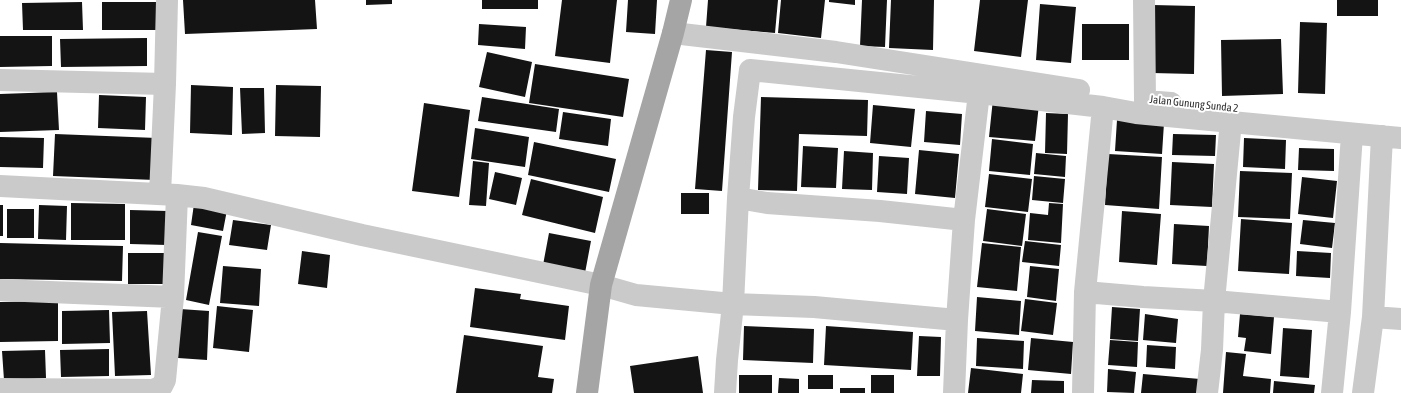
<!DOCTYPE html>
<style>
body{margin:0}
canvas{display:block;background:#fff}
</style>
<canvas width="1401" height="393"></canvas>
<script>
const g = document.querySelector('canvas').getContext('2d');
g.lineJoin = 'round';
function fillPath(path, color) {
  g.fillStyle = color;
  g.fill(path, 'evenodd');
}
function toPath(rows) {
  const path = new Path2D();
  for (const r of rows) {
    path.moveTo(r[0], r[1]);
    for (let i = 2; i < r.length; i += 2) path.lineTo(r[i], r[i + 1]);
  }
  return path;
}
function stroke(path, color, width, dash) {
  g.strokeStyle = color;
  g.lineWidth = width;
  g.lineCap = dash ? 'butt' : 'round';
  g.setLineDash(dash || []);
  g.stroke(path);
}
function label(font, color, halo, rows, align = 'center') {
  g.font = font + ' "Asap Condensed",sans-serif';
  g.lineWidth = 4;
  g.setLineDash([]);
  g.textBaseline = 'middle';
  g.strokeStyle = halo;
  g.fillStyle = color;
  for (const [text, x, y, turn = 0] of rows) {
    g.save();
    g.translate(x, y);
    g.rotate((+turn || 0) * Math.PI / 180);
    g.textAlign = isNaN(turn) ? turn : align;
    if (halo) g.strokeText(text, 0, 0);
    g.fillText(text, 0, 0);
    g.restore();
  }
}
fillPath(toPath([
 [183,0,315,0,317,29,185,34],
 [366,0,392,0,392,4,366,5],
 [482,0,538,0,538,9,482,9],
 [562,0,617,0,610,63,555,56],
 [628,0,657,0,655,34,626,32],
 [708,0,778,0,775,33,706,27],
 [781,0,825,0,821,38,778,33],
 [829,0,855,0,855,5,829,2],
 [862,0,887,0,885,47,860,46],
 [891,0,934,0,933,50,889,48],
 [980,0,1028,0,1021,57,974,51],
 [1337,0,1378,0,1378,16,1337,16],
 [82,2,83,30,23,30,22,3],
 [102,2,156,2,156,30,102,30],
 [1040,4,1076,7,1071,63,1036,60],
 [1153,5,1195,6,1194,74,1152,73],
 [1300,22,1327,23,1325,94,1298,93],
 [479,24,526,27,525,49,478,45],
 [1082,24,1129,24,1129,60,1082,60],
 [0,36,52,36,52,66,0,67],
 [147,38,147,66,61,67,60,39],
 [1281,39,1283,94,1222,96,1221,40],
 [706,50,732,52,722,191,695,189],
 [487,52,532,62,525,97,479,87],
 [535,64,629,79,623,117,529,103],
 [191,85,233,87,232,135,190,133],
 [276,85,321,86,320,137,275,136],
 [240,88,264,88,265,133,242,134],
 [57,92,59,130,0,132,0,94],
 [99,95,146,97,145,130,98,128],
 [482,97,559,109,556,132,478,121],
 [761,97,868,100,867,136,799,134,797,191,758,190],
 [993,99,1039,104,1035,141,989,137],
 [424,103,470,110,459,197,412,191],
 [873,105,915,109,911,147,870,143],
 [926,111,962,114,960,145,924,142],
 [563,112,611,119,608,146,559,139],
 [1046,113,1068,114,1067,154,1045,153],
 [1117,120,1164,123,1162,154,1115,151],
 [475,128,529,137,525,167,471,159],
 [55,134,157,138,155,180,53,176],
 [1173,134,1216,135,1215,156,1172,155],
 [0,137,44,138,43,168,0,167],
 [1244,138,1286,140,1285,169,1243,167],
 [992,139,1033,144,1030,175,989,171],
 [534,142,616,159,609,192,528,175],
 [803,146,838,148,836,188,801,187],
 [1299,148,1334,149,1334,171,1298,170],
 [919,150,959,154,955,198,915,194],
 [844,151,873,153,872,190,842,189],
 [1036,153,1066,156,1065,177,1034,174],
 [1108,154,1162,157,1159,209,1105,205],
 [879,156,909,158,907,194,877,192],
 [473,161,489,163,486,206,469,205],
 [1172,162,1214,164,1212,207,1170,205],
 [1240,171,1292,173,1290,219,1238,217],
 [495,172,522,178,516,205,489,199],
 [989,174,1032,179,1028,212,985,207],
 [1034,176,1065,179,1063,203,1032,200],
 [1302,177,1337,181,1333,218,1298,214],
 [531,179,603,197,595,233,522,215],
 [681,193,709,193,709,214,681,214],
 [71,203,125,204,125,240,71,240],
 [1049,203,1063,204,1061,243,1028,240,1030,213,1048,215],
 [194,204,227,210,223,231,191,225],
 [0,205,3,205,3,236,0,236],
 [39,205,67,206,66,240,38,239],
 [7,209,34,209,34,238,7,238],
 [987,209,1026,214,1022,246,983,241],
 [130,210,168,211,167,245,130,244],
 [1122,211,1161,214,1157,265,1119,262],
 [1241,219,1292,223,1289,274,1238,271],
 [233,220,271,225,267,250,229,245],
 [1303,220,1335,223,1332,248,1300,244],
 [1174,224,1209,226,1207,266,1172,264],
 [198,232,222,236,209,305,186,300],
 [549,233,591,241,585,273,543,265],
 [1025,241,1061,245,1059,266,1022,262],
 [0,243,123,246,122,281,0,279],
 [982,243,1021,247,1017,291,977,287],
 [302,251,330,255,327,288,298,284],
 [1297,251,1331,253,1330,278,1296,276],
 [128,253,164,253,164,284,128,284],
 [223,266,261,269,259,306,220,303],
 [1030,266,1059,269,1056,301,1027,297],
 [475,288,521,294,520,299,569,306,565,340,470,327],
 [977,297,1021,301,1019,335,975,331],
 [1025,299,1057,303,1053,335,1021,331],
 [58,301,58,341,0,342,0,302],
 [217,306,253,310,249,352,213,348],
 [1112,307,1140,309,1138,341,1110,339],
 [180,309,209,311,207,360,178,358],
 [109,310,110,343,62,344,62,311],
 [147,311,151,375,115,376,112,312],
 [1145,314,1178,319,1176,343,1143,340],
 [1240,314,1274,317,1271,354,1244,351,1246,338,1238,337],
 [744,326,814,329,813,363,743,360],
 [826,326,913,332,911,370,824,365],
 [1283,328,1312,330,1309,378,1280,376],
 [464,335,543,346,538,377,554,379,552,393,456,393],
 [919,336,941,337,940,376,917,376],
 [977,338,1024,341,1023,369,976,366],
 [1031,338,1073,342,1071,374,1028,370],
 [1110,340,1138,342,1137,367,1108,365],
 [1147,345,1176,347,1175,369,1146,367],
 [109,349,109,376,61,377,60,350],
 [45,350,46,378,4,380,2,351],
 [1226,352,1246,354,1243,376,1271,379,1270,393,1223,393],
 [698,356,703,393,634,393,630,366],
 [971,368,1023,374,1021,393,968,393],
 [1108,369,1136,372,1134,393,1107,392],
 [1143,374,1200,379,1199,393,1141,393],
 [739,375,772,375,772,393,739,393],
 [808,375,833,375,833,389,808,389],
 [871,375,894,375,894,393,871,393],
 [779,378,799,379,799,393,778,393],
 [1032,380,1064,381,1064,393,1031,393],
 [1274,381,1315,385,1314,393,1273,393],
 [840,388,865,388,865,393,840,393]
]), '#141414');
stroke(toPath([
 [1144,0,1145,101,1171,103],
 [673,33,836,52,1079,90],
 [0,80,165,84],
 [1231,121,1214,301,1340,312],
 [0,186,177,195,204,198,362,235,601,285,636,295,733,304,814,307,957,320],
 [160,194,165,84,167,0],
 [738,198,767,203,880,211,964,220],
 [0,290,173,297],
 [1085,292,1143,297,1214,301,1212,350,1207,393],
 [1373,317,1401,319],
 [0,389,153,390,162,386,165,380,173,297,177,195],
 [725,393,727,360,733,304,738,198,744,117,750,70,979,93,1103,107,1136,113,1401,138],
 [954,393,957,320,964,220,979,93],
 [1083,393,1085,292,1103,107],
 [1332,393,1340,312,1352,134],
 [1363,393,1373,317,1382,136]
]), '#cacaca', 22);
stroke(toPath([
 [587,393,601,285,673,33,681,0]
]), '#a5a5a5', 22);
label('11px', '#2d2d2d', '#fff', [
 ["Jalan Gunung Sunda 2",1194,104,6]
]);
</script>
